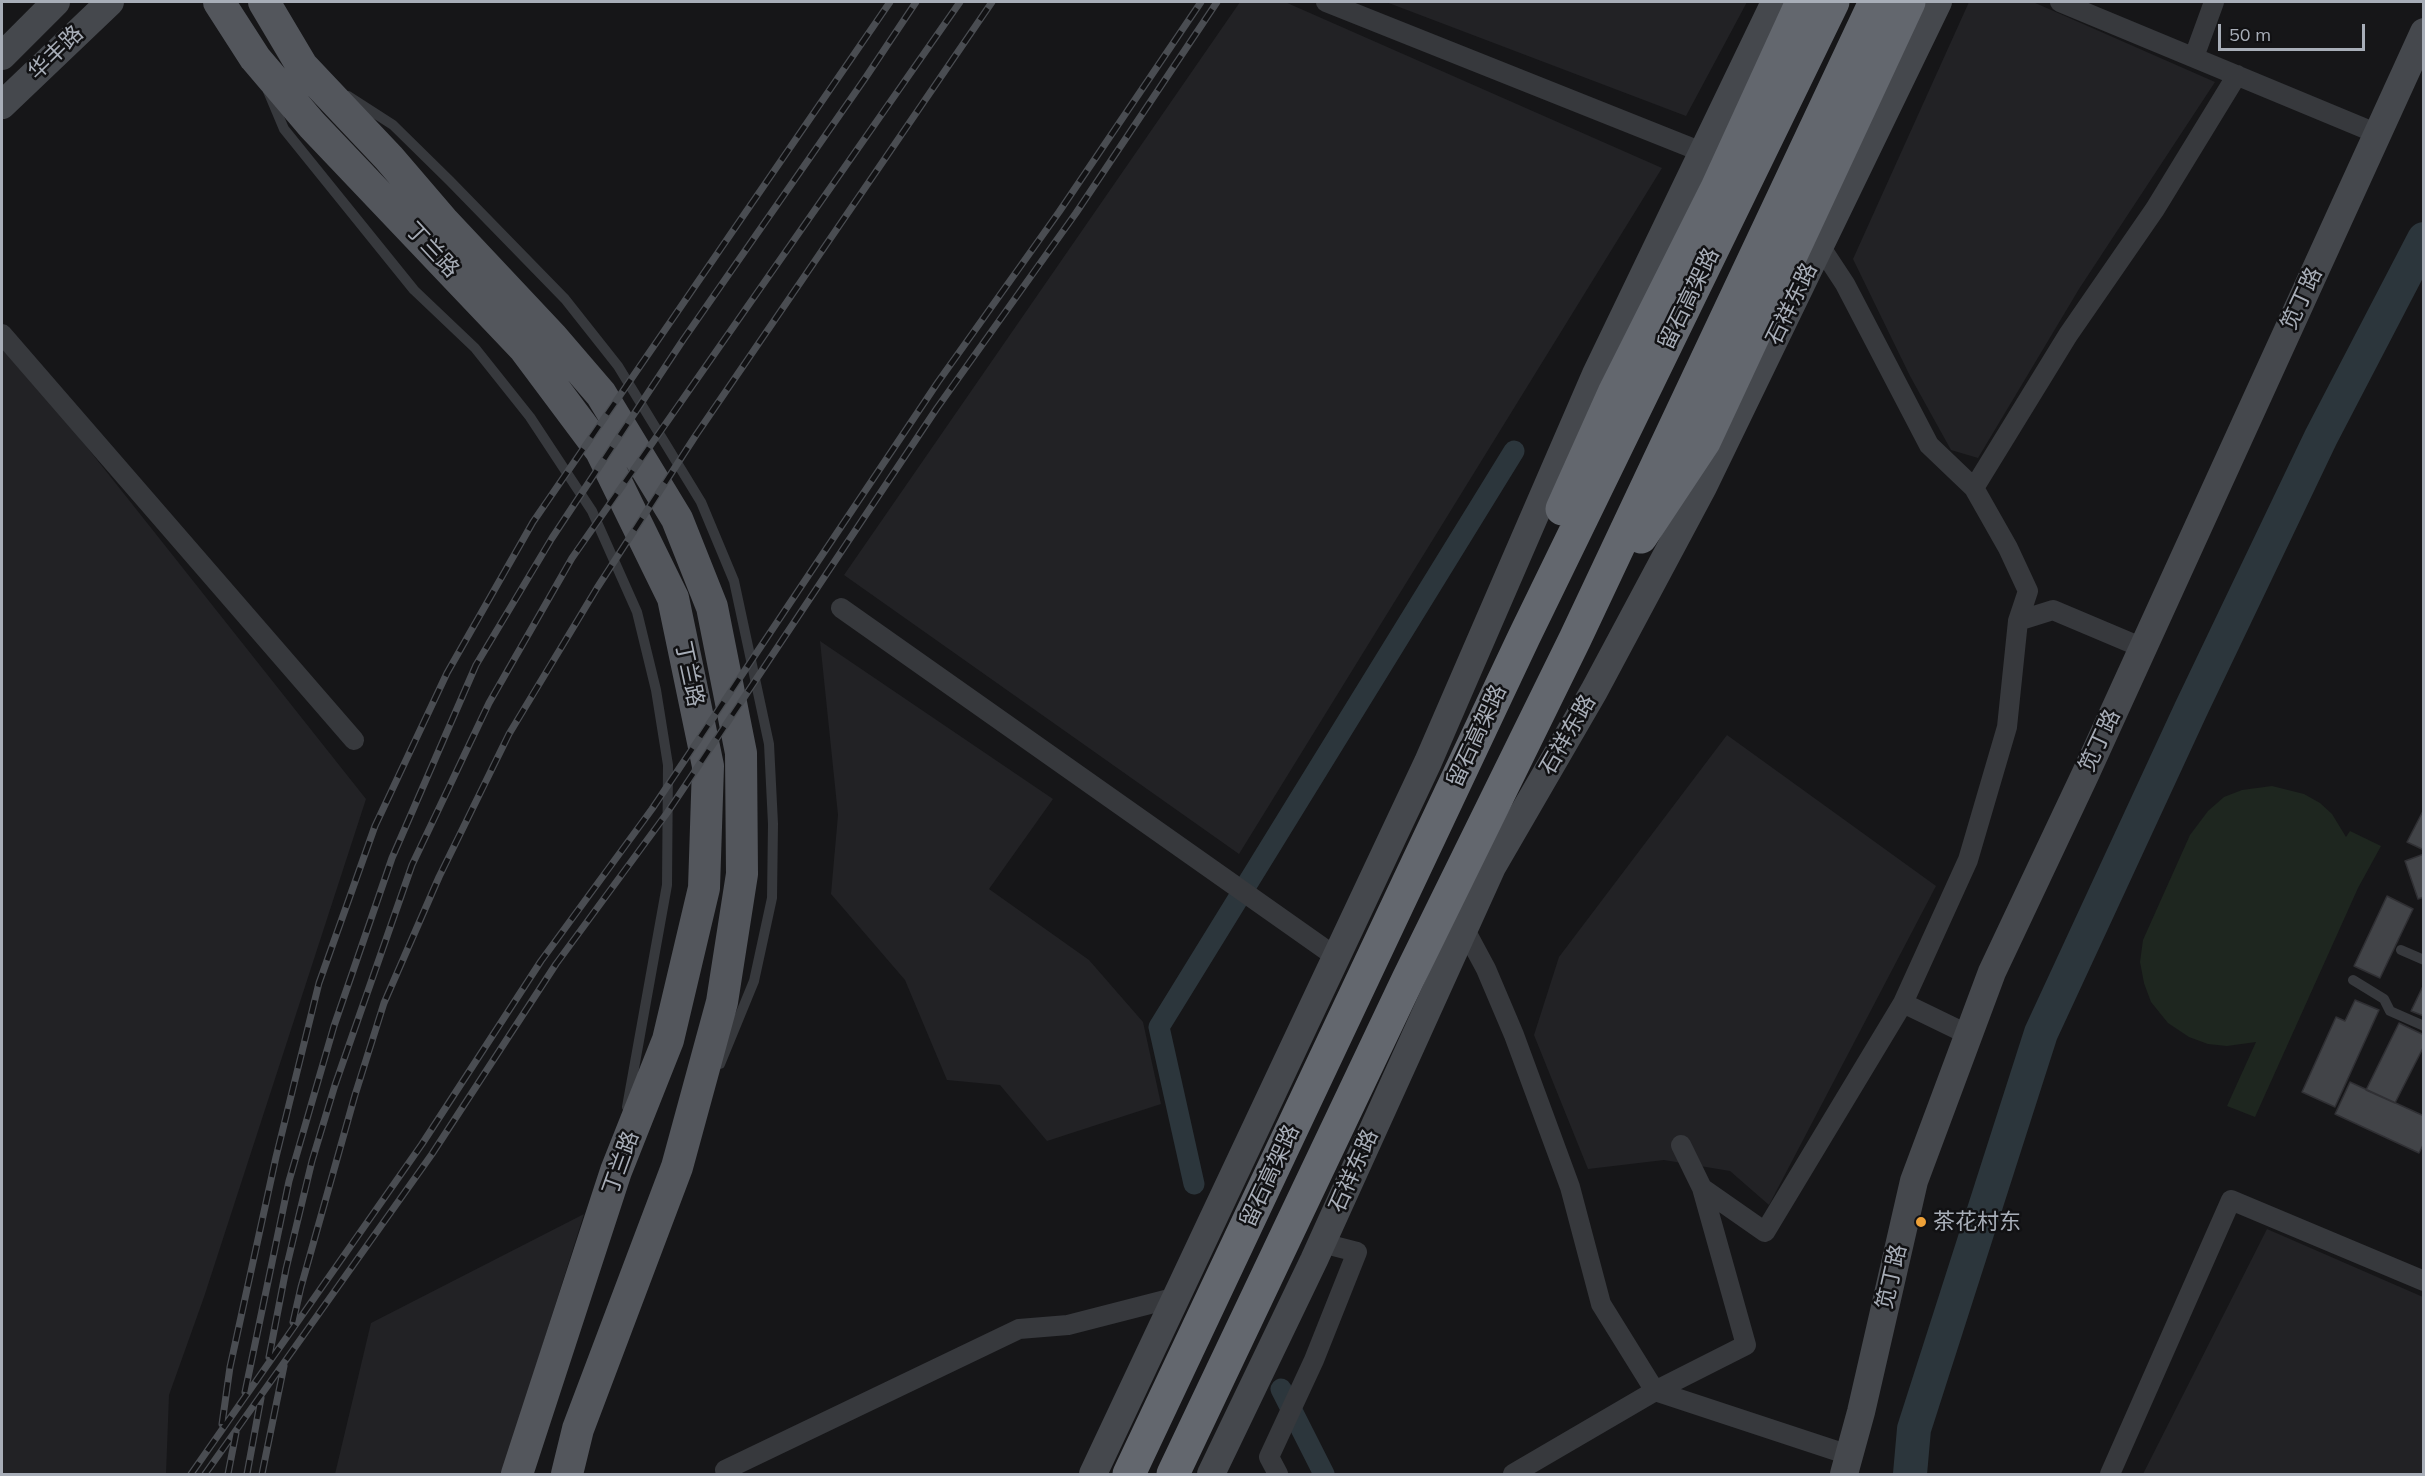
<!DOCTYPE html>
<meta charset="utf-8">
<style>
body{margin:0}
#map{position:relative;width:2425px;height:1476px;overflow:hidden;background:#161618;font-family:Mulish,sans-serif}
canvas{display:block}
.frame{position:absolute;inset:0;border:3px solid #a8aeb8;pointer-events:none}
.scale{position:absolute;left:2218px;top:24px;width:147px;height:27px;box-sizing:border-box;border:3px solid #a8aeb8;border-top:0;padding-left:8px;font-size:18px;line-height:21px;white-space:nowrap;color:#a8aeb8;-webkit-text-stroke:4px #111113;paint-order:stroke}
</style>
<div id="map">
<canvas width="2425" height="1476"></canvas>
<div class="frame"></div>
<div class="scale">50 m</div>
</div>
<script>
const g = document.querySelector('canvas').getContext('2d');
g.lineJoin = 'round';
function fillPath(path, color) {
  g.fillStyle = color;
  g.fill(path, 'evenodd');
}
function toPath(rows) {
  const path = new Path2D();
  for (const r of rows) {
    path.moveTo(r[0], r[1]);
    for (let i = 2; i < r.length; i += 2) path.lineTo(r[i], r[i + 1]);
  }
  return path;
}
function stroke(path, color, width, dash) {
  g.strokeStyle = color;
  g.lineWidth = width;
  g.lineCap = dash ? 'butt' : 'round';
  g.setLineDash(dash || []);
  g.stroke(path);
}
function label(font, color, halo, rows, align = 'center') {
  g.font = font + ' Mulish,"Noto Sans SC",sans-serif';
  g.lineWidth = 5;
  g.setLineDash([]);
  g.textBaseline = 'middle';
  g.strokeStyle = halo;
  g.fillStyle = color;
  for (const [text, x, y, turn = 0] of rows) {
    g.save();
    g.translate(x, y);
    g.rotate((+turn || 0) * Math.PI / 180);
    g.textAlign = isNaN(turn) ? turn : align;
    if (halo) g.strokeText(text, 0, 0);
    g.fillText(text, 0, 0);
    g.restore();
  }
}
fillPath(toPath([
 [1240,2,1285,2,1662,168,1239,854,844,575],
 [1386,2,1747,2,1686,116],
 [1969,2,2033,2,2215,82,2079,289,1978,458,1951,450,1910,376,1853,259],
 [2,340,366,799,204,1297,169,1395,166,1474,2,1474],
 [820,641,1053,799,989,889,1089,960,1143,1022,1161,1104,1047,1141,1000,1085,947,1080,905,980,831,894,838,815],
 [1727,735,1936,886,1769,1205,1730,1171,1664,1160,1588,1169,1534,1035,1559,957],
 [584,1214,502,1474,335,1474,371,1323],
 [2267,1229,2423,1297,2423,1474,2143,1474]
]), '#222225');
fillPath(toPath([
 [2272,786,2304,794,2320,803,2332,814,2346,837,2350,831,2381,846,2358,888,2255,1117,2227,1106,2256,1042,2227,1046,2208,1044,2189,1037,2168,1023,2151,1002,2144,983,2140,962,2143,940,2190,835,2208,811,2224,797,2242,790]
]), '#1e261f');
stroke(toPath([
 [1194,1184,1159,1027,1514,451],
 [1281,1389,1324,1474]
]), '#2c363c', 21);
stroke(toPath([
 [1910,1474,1914,1429,2041,1033,2191,709,2321,437,2424,239]
]), '#2c363c', 34);
const building = toPath([
 [2424,809,2424,850,2407,842,2424,809],
 [2424,854,2424,897,2418,899,2405,861,2424,854],
 [2387,896,2413,909,2380,978,2354,966,2387,896],
 [2424,984,2424,1016,2411,1011,2424,984],
 [2355,1000,2379,1010,2335,1107,2302,1092,2336,1017,2345,1021,2355,1000],
 [2399,1023,2424,1035,2424,1046,2395,1103,2366,1090,2399,1023],
 [2350,1082,2424,1116,2424,1143,2419,1153,2335,1114,2350,1082]
]);
fillPath(building, '#424448');
stroke(building, '#303034', 1.5);
stroke(toPath([
 [268,91,284,129,414,290,475,348,530,417,592,511,637,612,656,690,668,765,667,885,627,1107],
 [348,96,393,125,450,181,565,299,618,366,701,502,734,581,769,744,773,824,772,898,754,981,720,1064],
 [2401,950,2424,960],
 [2353,980,2384,999,2390,1011,2424,1026]
]), '#37393d', 10);
stroke(toPath([
 [1326,2,1702,152],
 [2060,2,2378,134],
 [2194,57,2214,2],
 [1820,246,1845,284,1929,445,1974,488,2008,548,2028,591,2018,621],
 [2,334,354,740],
 [1974,488,2068,335,2155,209,2237,75],
 [841,608,1336,957],
 [1464,928,1486,969,1514,1035,1570,1187,1601,1304,1655,1391,1849,1455],
 [1903,1003,1968,860,2007,727,2018,621,2053,610,2143,648],
 [1702,1188,1765,1232,1903,1003,1969,1035],
 [727,1474,725,1470,1019,1329,1068,1325,1177,1297],
 [1278,1474,1269,1457,1314,1360,1357,1252,1322,1243],
 [1513,1474,1655,1391,1746,1345,1702,1188,1681,1145],
 [2110,1474,2231,1200,2424,1281]
]), '#37393d', 20);
stroke(toPath([
 [2,56,56,2],
 [2,105,110,2],
 [1093,1474,1428,762,1596,374,1775,2],
 [1211,1474,1314,1260,1492,867,1594,691,1703,487,1938,2],
 [1844,1474,1861,1412,1914,1181,1992,972,2085,775,2424,32]
]), '#45484d', 28);
stroke(toPath([
 [219,2,255,58,312,125,524,348,601,451,673,598,708,766,704,888,668,1040,616,1171,517,1474],
 [264,2,302,66,389,158,443,221,552,337,601,394,677,519,712,607,741,753,742,874,722,1002,677,1167,578,1429,567,1474]
]), '#53565c', 32);
stroke(toPath([
 [1562,509,1614,393,1716,190,1802,2],
 [1641,537,1704,442,1909,2],
 [1129,1474,1524,637,1833,2],
 [1173,1474,1408,979,1575,639,1875,2]
]), '#63676e', 33);
const rail = toPath([
 [293,1322,301,1287,355,1095,384,1003,439,877,509,734,597,588,696,435,992,2],
 [269,1357,286,1269,312,1161,335,1085,412,865,489,703,572,558,960,2],
 [245,1392,289,1181,334,1026,392,858,476,665,552,538,683,340,866,77,916,2],
 [222,1424,230,1367,276,1157,319,983,375,826,447,673,533,522,890,2],
 [191,1474,422,1144,541,961,652,809,938,382,1059,212,1201,2],
 [205,1474,432,1154,556,964,667,813,937,408,1076,213,1217,2],
 [228,1474,236,1433],
 [247,1474,261,1398],
 [262,1474,284,1366]
]);
stroke(rail, '#4a4d52', 7);
stroke(rail, '#111113', 4.5, [14]);
for (const [x, y, r, color] of [
 [1921,1222,6,"#eea138"]
]) {
  const dot = new Path2D();
  dot.arc(x, y, r, 0, 2 * Math.PI);
  g.fillStyle = color;
  g.fill(dot);
  stroke(dot, '#111113', 2);
}
label('22px', '#a8aeb8', '#111113', [
 ["华丰路",56,53,-44],
 ["丁兰路",432,250,47],
 ["留石高架路",1689,299,-64],
 ["笕丁路",2302,299,-65],
 ["石祥东路",1792,304,-64],
 ["丁兰路",689,674,78],
 ["石祥东路",1568,735,-60],
 ["留石高架路",1477,736,-65],
 ["笕丁路",2100,741,-65],
 ["丁兰路",621,1163,-70],
 ["石祥东路",1354,1171,-66],
 ["留石高架路",1270,1176,-65],
 ["笕丁路",1892,1277,-77]
]);
label('22px', '#a8aeb8', '#111113', [
 ["茶花村东",1933,1222]
], 'left');
</script>
